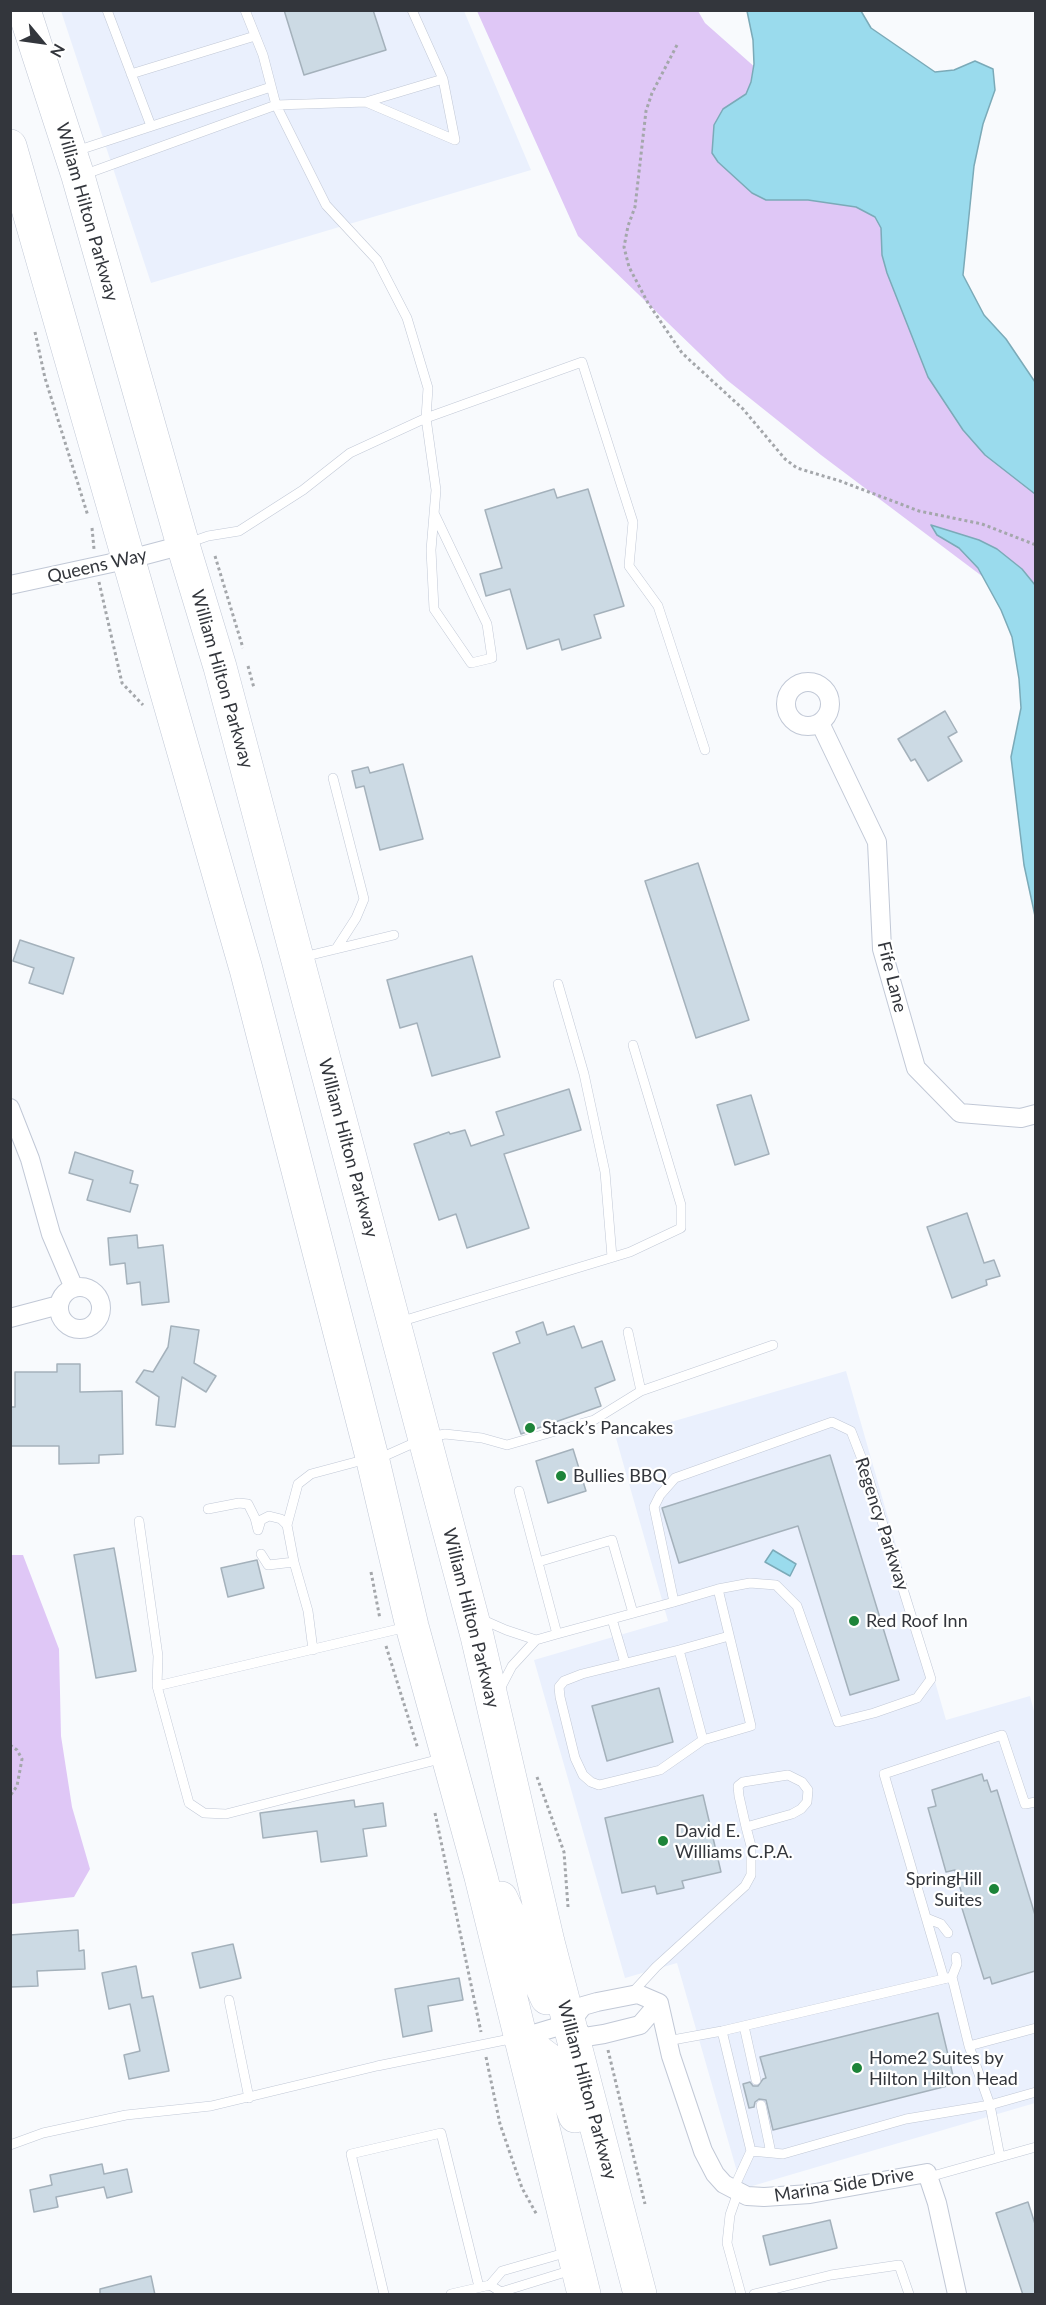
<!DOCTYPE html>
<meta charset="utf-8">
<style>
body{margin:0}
#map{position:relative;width:1046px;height:2305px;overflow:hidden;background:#f8fafd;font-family:Lato,sans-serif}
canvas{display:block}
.frame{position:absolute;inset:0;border:12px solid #33363c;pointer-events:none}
.north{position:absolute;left:12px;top:12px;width:60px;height:60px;-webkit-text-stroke:4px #fff;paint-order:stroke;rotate:119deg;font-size:16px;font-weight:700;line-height:24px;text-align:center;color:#33363c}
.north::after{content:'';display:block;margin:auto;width:21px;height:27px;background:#33363c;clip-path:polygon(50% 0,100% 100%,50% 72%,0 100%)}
</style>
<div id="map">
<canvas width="1046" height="2305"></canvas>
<div class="frame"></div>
<div class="north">N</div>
</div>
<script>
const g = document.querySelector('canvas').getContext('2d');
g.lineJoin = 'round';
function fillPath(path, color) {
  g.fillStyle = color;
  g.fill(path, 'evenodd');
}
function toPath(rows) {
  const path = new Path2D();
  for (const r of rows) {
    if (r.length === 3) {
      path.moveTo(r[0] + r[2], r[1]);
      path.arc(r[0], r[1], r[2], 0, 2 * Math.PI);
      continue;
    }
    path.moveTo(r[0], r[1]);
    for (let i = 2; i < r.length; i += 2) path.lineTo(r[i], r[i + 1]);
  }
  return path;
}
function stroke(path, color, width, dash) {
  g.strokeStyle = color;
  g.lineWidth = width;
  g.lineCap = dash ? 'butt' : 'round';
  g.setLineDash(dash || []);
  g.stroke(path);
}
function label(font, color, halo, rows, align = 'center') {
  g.font = font + ' Lato,sans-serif';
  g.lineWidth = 4.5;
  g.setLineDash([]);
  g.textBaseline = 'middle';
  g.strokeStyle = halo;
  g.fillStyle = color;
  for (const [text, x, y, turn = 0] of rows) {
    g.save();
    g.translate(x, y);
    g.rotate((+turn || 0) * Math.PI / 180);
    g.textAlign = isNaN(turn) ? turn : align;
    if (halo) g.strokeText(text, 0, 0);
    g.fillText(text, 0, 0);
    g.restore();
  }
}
fillPath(toPath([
 [61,11,464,11,531,170,151,283],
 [846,1371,946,1720,1030,1696,1035,1715,1035,2103,742,2189,677,1963,625,1978,534,1660,668,1621,616,1438]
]), '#eaf0fd');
fillPath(toPath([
 [477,11,698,11,705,23,809,115,1035,435,1035,616,821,455,727,380,578,236],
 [11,1555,23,1555,59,1649,61,1736,72,1807,90,1869,74,1897,11,1904]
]), '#dfc7f6');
const water = toPath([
 [747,11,861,11,871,28,935,72,954,70,975,61,993,69,995,90,983,124,974,166,963,275,984,315,1006,339,1035,382,1035,494,985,455,963,430,928,377,887,273,882,255,881,228,875,217,856,207,808,200,766,200,752,193,718,162,712,153,714,125,723,109,746,94,751,82,754,64,753,40,747,11],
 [931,525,979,540,997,549,1022,569,1035,585,1035,916,1024,865,1011,757,1021,708,1019,679,1012,637,1001,610,978,568,959,548,937,535,931,525],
 [773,1550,796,1564,790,1576,765,1562,773,1550]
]);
fillPath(water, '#9adbed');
stroke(water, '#7baab8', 1.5);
const building = toPath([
 [284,10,373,10,386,50,304,75,284,10],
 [554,489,557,498,588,489,624,606,594,615,601,638,562,650,559,639,527,649,510,589,486,596,480,574,502,568,485,510,554,489],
 [945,711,957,732,948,737,962,761,928,781,915,759,911,761,898,739,945,711],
 [403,764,423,839,380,850,364,786,356,788,352,771,368,767,370,773,403,764],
 [698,863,749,1020,696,1038,645,881,698,863],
 [20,940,74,958,63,994,29,983,34,968,13,961,20,940],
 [472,956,500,1057,432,1076,417,1023,400,1028,387,980,472,956],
 [569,1089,581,1130,504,1154,529,1228,467,1248,456,1214,439,1220,414,1144,449,1132,450,1134,465,1130,471,1146,504,1135,496,1112,569,1089],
 [751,1095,769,1154,735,1165,717,1105,751,1095],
 [75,1152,133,1171,130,1183,138,1185,130,1212,87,1200,93,1180,69,1173,75,1152],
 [967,1213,984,1263,994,1260,1000,1276,986,1280,987,1285,952,1298,927,1227,967,1213],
 [137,1235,138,1248,163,1245,169,1302,142,1305,140,1282,127,1284,125,1263,110,1265,108,1238,137,1235],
 [543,1322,547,1335,574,1326,582,1348,602,1341,615,1380,595,1388,601,1406,521,1434,493,1353,520,1343,516,1332,543,1322],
 [171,1326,199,1330,194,1363,216,1376,206,1392,182,1377,175,1427,156,1425,159,1397,136,1382,144,1370,153,1372,168,1347,171,1326],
 [57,1364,80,1364,80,1392,122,1391,123,1454,99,1455,99,1463,59,1464,59,1446,10,1446,10,1407,15,1407,15,1372,57,1372,57,1364],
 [573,1449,586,1491,548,1503,536,1461,573,1449],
 [830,1455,899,1680,850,1695,798,1526,679,1563,662,1508,830,1455],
 [114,1548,136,1671,96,1678,74,1555,114,1548],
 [257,1560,264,1588,228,1597,221,1568,257,1560],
 [659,1688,673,1742,607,1761,592,1706,659,1688],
 [982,1774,984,1781,987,1780,991,1792,997,1790,1035,1915,1035,1971,992,1984,990,1977,984,1979,961,1905,965,1905,955,1870,946,1872,928,1808,936,1806,932,1790,982,1774],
 [703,1795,721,1872,682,1881,684,1888,657,1894,655,1886,622,1893,605,1818,703,1795],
 [354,1800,355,1807,383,1803,386,1826,363,1829,367,1856,321,1862,317,1831,263,1838,260,1813,354,1800],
 [78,1930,79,1951,84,1950,85,1969,37,1971,38,1986,11,1987,10,1935,78,1930],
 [233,1944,241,1978,200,1988,192,1953,233,1944],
 [136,1966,142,1998,153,1996,169,2071,129,2079,124,2055,140,2051,130,2004,109,2009,102,1973,136,1966],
 [459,1978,463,2000,428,2006,432,2031,403,2037,395,1989,459,1978],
 [938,2013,955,2084,773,2130,766,2100,759,2099,755,2102,754,2107,749,2108,743,2084,750,2082,753,2086,758,2086,763,2079,766,2078,760,2057,938,2013],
 [102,2164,104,2174,127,2169,132,2192,107,2198,104,2187,56,2197,58,2207,34,2212,30,2190,52,2185,50,2175,102,2164],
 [1028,2202,1035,2224,1035,2295,1023,2295,996,2213,1028,2202],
 [830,2220,837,2248,770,2265,763,2236,830,2220],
 [151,2276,155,2295,100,2295,100,2289,151,2276]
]);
fillPath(building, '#ccdae4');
stroke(building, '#a4b1bb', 1.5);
const lane = toPath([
 [107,10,151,126],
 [131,74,255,36],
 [366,102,455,140,443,79,412,10],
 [76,151,271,87],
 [83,175,276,105,366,102,443,79],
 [434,513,487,624,492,658,471,663,434,609,431,550,436,490,426,418,582,362,633,522,629,566,658,606,705,750],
 [188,543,208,536,239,531,303,490,350,453,426,418,428,388,407,318,377,260,326,205,276,105,263,55,245,10],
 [333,778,364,899,356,918,336,949],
 [303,957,394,935],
 [558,984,584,1074,605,1172,612,1257],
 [400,1324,409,1319,630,1252,681,1228,681,1205,633,1045],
 [628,1332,641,1391],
 [378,1459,425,1438,445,1434,482,1438,507,1445,594,1420,641,1391,773,1345],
 [519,1491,557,1634],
 [208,1509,239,1503,248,1504,255,1518,258,1530],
 [139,1521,158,1656,157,1686],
 [258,1530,261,1520,269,1516,281,1519,287,1525],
 [261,1554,268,1565,294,1562,287,1525,298,1484,311,1474,367,1459],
 [294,1562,308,1611,313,1650],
 [538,1562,612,1540,633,1613],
 [718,1589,751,1726,703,1740,679,1650,729,1636],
 [481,1619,506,1630,536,1640,512,1666,500,1689],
 [612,1619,625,1663],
 [407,1627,157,1686,189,1803,204,1813,226,1814,444,1758],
 [536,1640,557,1634,612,1619,674,1602,718,1589,750,1583,776,1585,797,1606,838,1722,874,1713,917,1698,931,1679,865,1467,851,1431,832,1422,675,1478,660,1495,654,1507,674,1602],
 [679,1650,582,1674,564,1681,559,1687,560,1697,575,1758,583,1775,591,1782,599,1785,660,1770,703,1740],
 [926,1918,941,1924,948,1933],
 [952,1977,957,1964,956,1957],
 [944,1979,884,1774,1002,1735,1025,1804,1036,1802],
 [632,1993,656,1967,745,1886,751,1875,751,1846,746,1827,739,1796,738,1786,743,1782,788,1775,802,1782,808,1790,807,1802,801,1809,792,1814,746,1827],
 [229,2000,249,2098],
 [744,2026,756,2080],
 [667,2041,722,2031],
 [761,2105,771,2153],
 [10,2145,43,2133,126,2115,211,2106,377,2066,515,2038],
 [751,2151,783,2154,906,2119,990,2105,1036,2092],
 [1000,2157,990,2105,969,2046,1036,2028],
 [929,2177,1036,2147],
 [733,2190,751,2151,722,2031,952,1977,969,2046],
 [738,2192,730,2215,727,2243,741,2294],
 [490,2285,501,2292,572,2270],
 [384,2294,351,2154,441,2133,479,2287],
 [451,2294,490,2285,502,2271,568,2252],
 [754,2294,831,2275,899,2265,909,2294]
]);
const street = toPath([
 [10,585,130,559,183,545],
 [808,704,22],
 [820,723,877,842,882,949,916,1068,960,1113,1021,1118,1036,1114],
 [10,1108,30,1159,51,1234,74,1288],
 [80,1308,21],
 [10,1318,59,1305],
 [659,2003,671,2056,703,2151,715,2174,724,2184,747,2196,764,2197,810,2194,927,2173,937,2203,957,2294],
 [572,2024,585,2037,604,2034,640,2025,659,2003],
 [520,2038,570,2023,583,2006,597,2002,638,1994,659,2003]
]);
const highway = toPath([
 [24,10,78,176,183,545,220,667,250,780,477,1636,548,1942,640,2294],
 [10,146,246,969,373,1461,412,1626,481,1877,584,2294],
 [501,1898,547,1998],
 [520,2038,557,2066,575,2116]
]);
stroke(lane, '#c1c8d6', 10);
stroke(street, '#c1c8d6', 20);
stroke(highway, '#c1c8d6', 34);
stroke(toPath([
 [677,45,652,93,646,111,635,207,628,226,624,247,629,267,648,303,682,353,743,409,785,459,797,468,840,481,919,511,982,524,1036,545],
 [35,332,45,378,88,516],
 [92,528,94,549],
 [215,556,243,648],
 [99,582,122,683,143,705],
 [248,666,254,688],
 [371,1572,380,1619],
 [386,1646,418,1749],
 [10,1745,17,1750,22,1759,17,1786,10,1796],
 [537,1777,564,1852,568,1907],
 [435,1813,481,2032],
 [608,2050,645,2204],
 [486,2057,500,2124,522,2188,537,2215]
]), '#a4a7ab', 3, [3, 3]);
stroke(lane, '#fff', 9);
stroke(street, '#fff', 18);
stroke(highway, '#fff', 33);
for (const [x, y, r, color] of [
 [530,1428,6,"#1d8439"],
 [561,1476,6,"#1d8439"],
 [854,1621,6,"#1d8439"],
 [663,1841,6,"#1d8439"],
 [994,1889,6,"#1d8439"],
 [857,2068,6,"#1d8439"]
]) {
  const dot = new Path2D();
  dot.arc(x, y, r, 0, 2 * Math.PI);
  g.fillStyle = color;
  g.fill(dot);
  stroke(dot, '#fff', 2);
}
label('18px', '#33363c', '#fff', [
 ["William Hilton Parkway",87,212,74],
 ["Queens Way",97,566,-13],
 ["William Hilton Parkway",222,679,74],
 ["Fife Lane",892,977,76],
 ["William Hilton Parkway",348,1148,75],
 ["Regency Parkway",882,1524,72],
 ["William Hilton Parkway",471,1618,76],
 ["William Hilton Parkway",587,2090,75],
 ["Marina Side Drive",844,2185,-9]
]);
label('18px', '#33363c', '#fff', [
 ["Stack’s Pancakes",542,1428],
 ["Bullies BBQ",573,1476],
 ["Red Roof Inn",866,1621],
 ["David E.",675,1831],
 ["Williams C.P.A.",675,1852],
 ["SpringHill",982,1879,"right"],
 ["Suites",982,1900,"right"],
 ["Home2 Suites by",869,2058],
 ["Hilton Hilton Head",869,2079]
], 'left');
</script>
